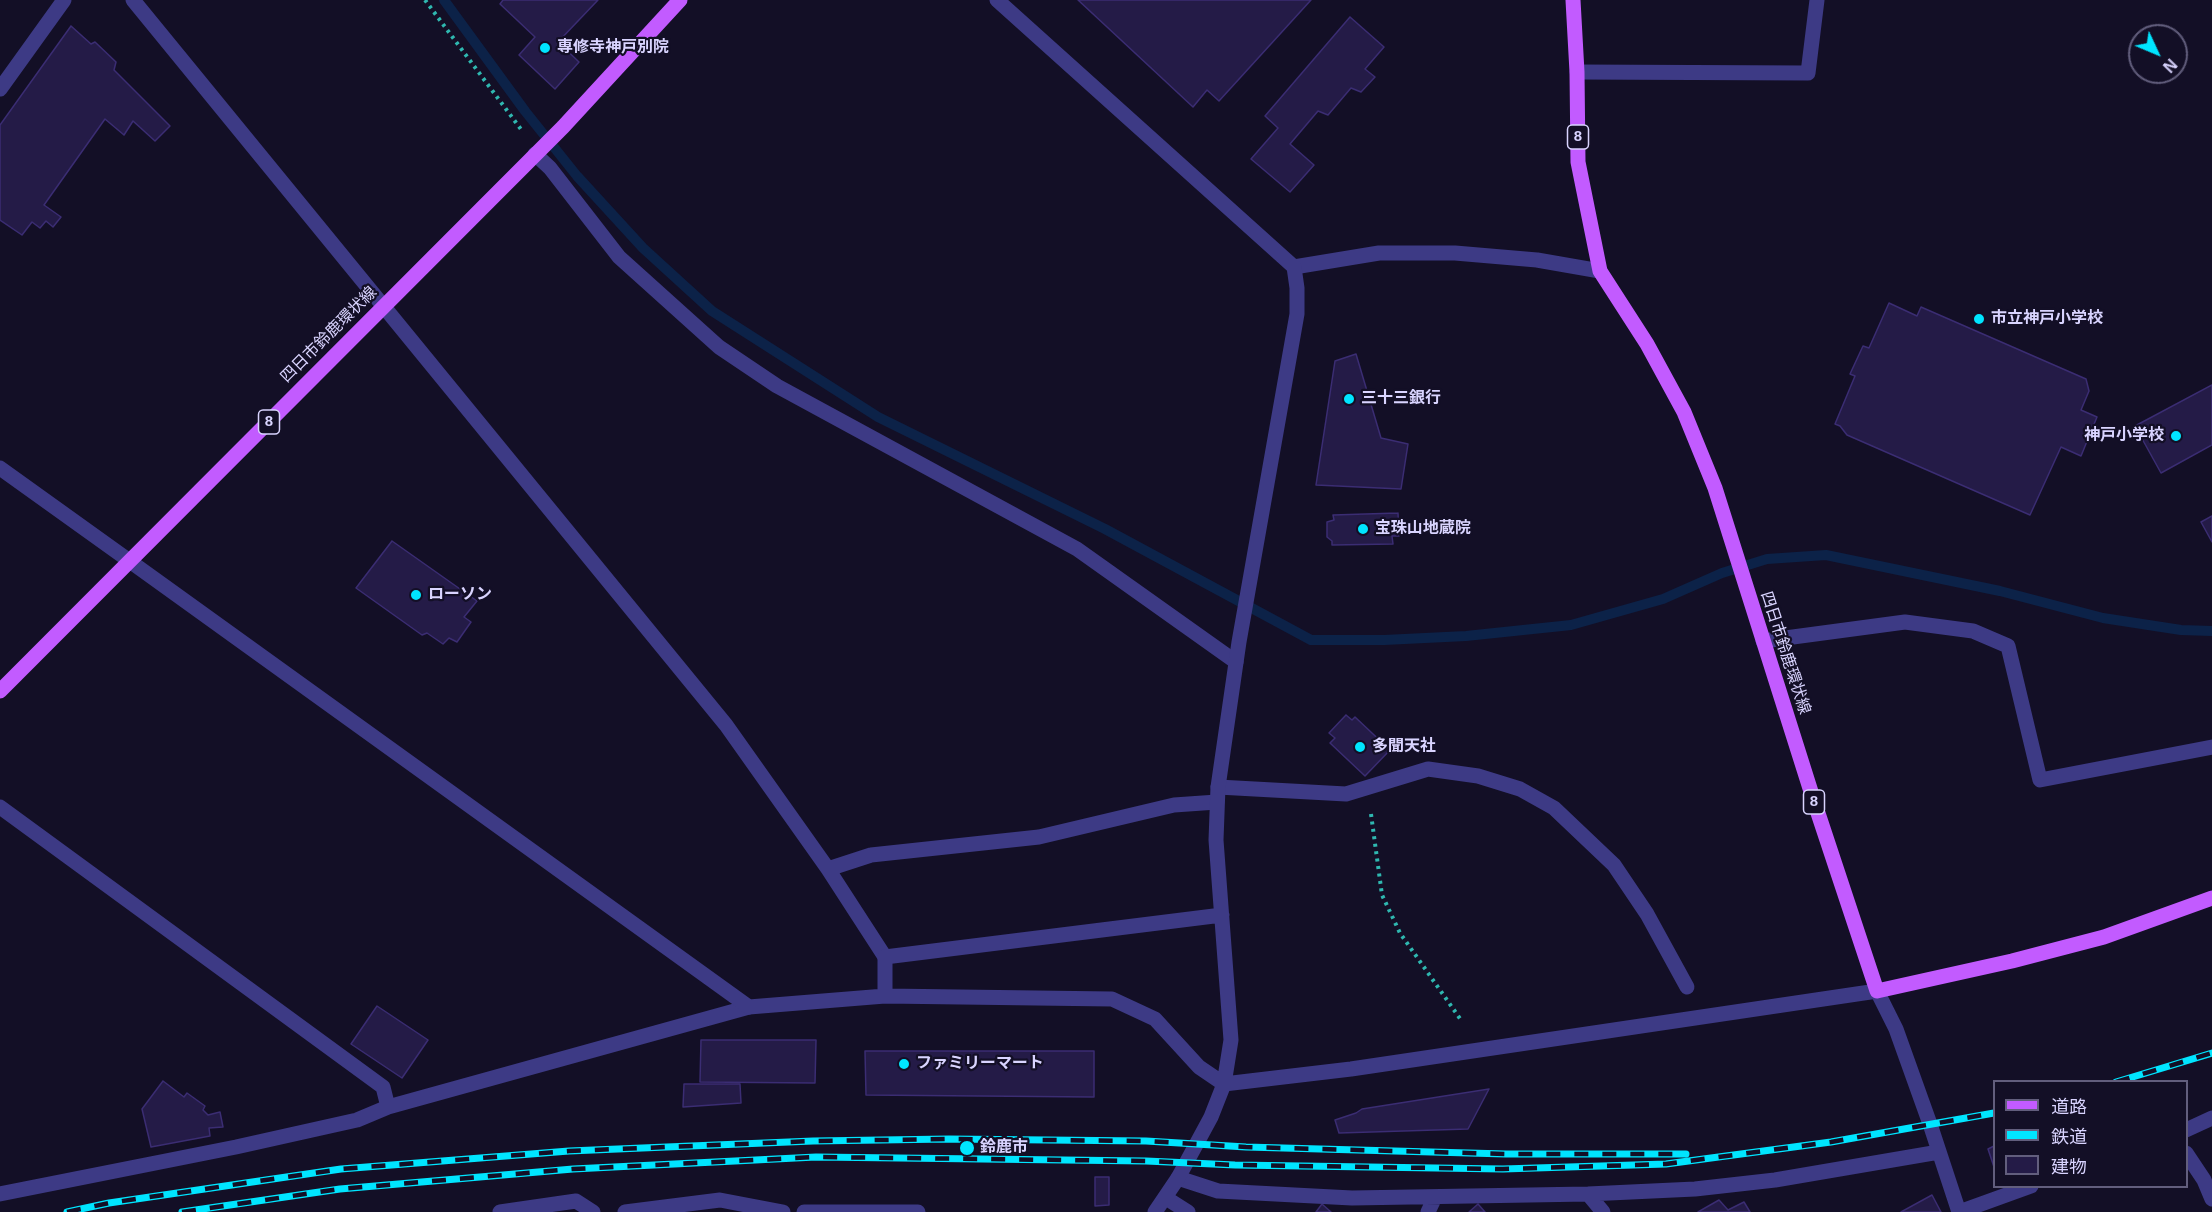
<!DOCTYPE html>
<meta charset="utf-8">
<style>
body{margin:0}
#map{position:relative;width:2212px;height:1212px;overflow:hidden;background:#130f26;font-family:Arial,"Noto Sans JP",sans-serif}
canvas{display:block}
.legend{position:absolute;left:1993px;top:1080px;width:195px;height:108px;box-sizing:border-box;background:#130f26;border:2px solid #625e7d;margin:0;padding:8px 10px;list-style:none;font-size:18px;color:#d9d4ff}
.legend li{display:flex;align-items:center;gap:12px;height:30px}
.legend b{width:30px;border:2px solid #625e7d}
.north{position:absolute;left:2128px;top:24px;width:60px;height:60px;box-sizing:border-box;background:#130f26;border:2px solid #625e7d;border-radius:50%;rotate:134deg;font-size:16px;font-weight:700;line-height:24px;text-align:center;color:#d9d4ff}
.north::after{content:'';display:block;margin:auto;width:21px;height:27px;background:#00e5ff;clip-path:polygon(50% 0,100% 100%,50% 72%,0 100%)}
</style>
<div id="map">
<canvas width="2212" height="1212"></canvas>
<ul class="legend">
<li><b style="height:8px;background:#c25bff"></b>道路</li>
<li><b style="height:8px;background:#00e5ff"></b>鉄道</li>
<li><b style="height:16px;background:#241b47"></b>建物</li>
</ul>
<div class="north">N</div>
</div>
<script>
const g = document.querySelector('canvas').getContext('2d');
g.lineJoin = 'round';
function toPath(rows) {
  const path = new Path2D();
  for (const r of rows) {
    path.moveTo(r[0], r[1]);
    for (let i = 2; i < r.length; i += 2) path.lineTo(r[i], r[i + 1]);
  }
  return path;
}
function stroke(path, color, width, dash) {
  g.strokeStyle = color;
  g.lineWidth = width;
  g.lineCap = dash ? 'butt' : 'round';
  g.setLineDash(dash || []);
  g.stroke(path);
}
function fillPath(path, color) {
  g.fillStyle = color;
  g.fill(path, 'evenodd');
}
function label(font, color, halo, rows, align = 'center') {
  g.font = font + ' Arial,"Noto Sans JP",sans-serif';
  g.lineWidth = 4.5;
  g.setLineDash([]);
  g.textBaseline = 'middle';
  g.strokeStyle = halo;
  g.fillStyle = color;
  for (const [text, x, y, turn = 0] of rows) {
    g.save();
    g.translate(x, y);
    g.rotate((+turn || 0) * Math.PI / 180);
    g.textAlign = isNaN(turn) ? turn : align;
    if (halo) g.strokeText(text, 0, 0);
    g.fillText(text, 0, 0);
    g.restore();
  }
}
stroke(toPath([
 [444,0,525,111,577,176,643,248,712,311,878,417,1105,529,1311,640,1384,640,1466,636,1571,625,1663,599,1722,573,1767,559,1826,555,2000,591,2103,618,2181,630,2212,631]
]), '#0c2248', 10);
const building = toPath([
 [503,0,598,0,558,42,579,62,555,89,519,55,535,37,500,4,503,0],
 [1078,0,1311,0,1219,101,1207,90,1193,107,1078,0],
 [1350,17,1384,47,1365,69,1375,77,1361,92,1351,88,1328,115,1318,111,1290,144,1314,165,1290,192,1251,159,1278,128,1265,116,1350,17],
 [71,26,91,44,95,42,116,62,114,70,170,126,155,141,133,121,124,135,105,119,44,205,61,217,53,227,46,221,40,228,32,222,22,235,0,220,0,125,71,26],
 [1889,303,1917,316,1921,307,2086,379,2089,391,2081,410,2097,417,2081,456,2061,447,2030,515,1847,435,1840,426,1835,424,1855,376,1850,374,1863,346,1869,348,1889,303],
 [1356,354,1381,438,1408,444,1401,489,1316,485,1335,361,1356,354],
 [2212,385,2212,445,2161,473,2135,426,2212,385],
 [1398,513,1399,536,1392,536,1393,544,1332,545,1332,541,1327,537,1327,522,1334,520,1333,515,1398,513],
 [2212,516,2212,542,2201,522,2212,516],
 [392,541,477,601,464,617,471,622,457,642,449,638,443,644,427,633,422,635,356,588,392,541],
 [1346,715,1352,720,1355,717,1390,750,1365,776,1330,743,1335,738,1329,733,1346,715],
 [377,1006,428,1040,402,1078,351,1044,377,1006],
 [701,1040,816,1040,815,1083,700,1082,701,1040],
 [865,1051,1094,1051,1094,1097,866,1095,865,1051],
 [163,1081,184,1097,187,1093,205,1106,203,1110,208,1115,220,1112,223,1127,209,1128,210,1136,151,1147,142,1109,163,1081],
 [684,1084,740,1084,741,1103,683,1107,684,1084],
 [1489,1089,1468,1129,1339,1133,1335,1120,1356,1113,1362,1109,1489,1089],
 [1994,1146,1994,1167,1988,1149,1994,1146],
 [1095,1177,1109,1177,1109,1205,1095,1206,1095,1177],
 [1932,1195,1941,1212,1901,1212,1932,1195],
 [1719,1200,1728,1210,1744,1202,1750,1212,1698,1212,1719,1200],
 [1322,1204,1331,1212,1316,1212,1322,1204],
 [1478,1204,1485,1212,1469,1212,1478,1204]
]);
fillPath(building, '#241b47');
stroke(building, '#3b2d73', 1.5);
stroke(toPath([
 [425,0,523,132],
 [1371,814,1382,895,1400,933,1461,1020]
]), '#2fb8b0', 4, [3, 4.5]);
stroke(toPath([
 [1218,787,1346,794,1428,769,1478,776,1520,789,1554,808,1614,865,1647,914,1687,987]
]), '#3d3a85', 15);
stroke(toPath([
 [133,0,726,725,828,869,885,957],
 [1577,72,1808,73,1817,0],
 [0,89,64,0],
 [535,154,550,168,619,257,719,347,777,386,1077,549,1236,662],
 [1294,267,1379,253,1455,253,1537,260,1600,271],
 [0,468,131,562],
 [1763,641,1905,622,1973,631,2008,646,2040,780,2212,747],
 [0,807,383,1087,388,1107],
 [828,869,871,855,1039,837,1174,805,1217,802],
 [1877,991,1896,1029,1930,1124,1959,1212,2031,1186],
 [2186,1130,2212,1118],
 [2186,1153,2204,1180,2212,1199],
 [1178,1178,1218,1191,1352,1198,1588,1194,1695,1189,1775,1180,1939,1152],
 [0,1194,236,1147,357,1120,388,1107,749,1007],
 [1588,1194,1603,1212],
 [1166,1198,1188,1212],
 [500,1212,576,1201,593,1212],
 [625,1212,720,1200,783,1212],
 [804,1212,918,1212],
 [1428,1212,1435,1197]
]), '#3d3a85', 15);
stroke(toPath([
 [997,0,1294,267,1297,288,1297,314,1239,642,1218,787,1216,840,1231,1040,1224,1084,1211,1117,1178,1178,1155,1212],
 [131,562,749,1007,885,996],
 [1222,915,885,957,885,996,1112,999,1155,1019,1199,1067,1224,1084,1351,1069,1877,991]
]), '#3d3a85', 15);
stroke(toPath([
 [1573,0,1577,72,1578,162,1600,271,1647,344,1684,412,1715,488,1813,798,1877,991,2012,961,2104,937,2212,898],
 [0,691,563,127,680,0]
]), '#c25bff', 15);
const rail = toPath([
 [2116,1082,2212,1053],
 [67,1212,109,1203,341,1169,569,1151,813,1141,949,1139,1146,1141,1246,1147,1506,1154,1686,1154],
 [182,1212,340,1189,573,1169,816,1157,1146,1161,1235,1165,1503,1169,1666,1164,1831,1142,1994,1113]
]);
stroke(rail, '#00e5ff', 7);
stroke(rail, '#130f26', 4.5, [14]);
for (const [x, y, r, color] of [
 [545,48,6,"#00e5ff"],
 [1979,319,6,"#00e5ff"],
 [1349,399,6,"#00e5ff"],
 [2176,436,6,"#00e5ff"],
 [1363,529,6,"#00e5ff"],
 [416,595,6,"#00e5ff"],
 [1360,747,6,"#00e5ff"],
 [904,1064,6,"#00e5ff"],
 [967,1148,8,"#00e5ff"]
]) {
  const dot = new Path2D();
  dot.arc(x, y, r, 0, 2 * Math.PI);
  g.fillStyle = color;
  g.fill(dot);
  stroke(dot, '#130f26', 2);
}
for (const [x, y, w] of [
 [1578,137,21],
 [269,422,21],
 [1814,802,21]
]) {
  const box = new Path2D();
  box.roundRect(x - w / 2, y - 12, w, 24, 4.5);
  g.fillStyle = '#130f26';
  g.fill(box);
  stroke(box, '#d9d4ff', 1.5);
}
label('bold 15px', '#d9d4ff', null, [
 ["8",1578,137],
 ["8",269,422],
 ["8",1814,802]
]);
label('bold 16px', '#d9d4ff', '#130f26', [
 ["専修寺神戸別院",557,48],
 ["市立神戸小学校",1991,319],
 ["三十三銀行",1361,399],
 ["神戸小学校",2164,436,"right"],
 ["宝珠山地蔵院",1375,529],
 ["ローソン",428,595],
 ["多聞天社",1372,747],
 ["ファミリーマート",916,1064],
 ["鈴鹿市",980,1148]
], 'left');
label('16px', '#d9d4ff', '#130f26', [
 ["四日市鈴鹿環状線",329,335,-45],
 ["四日市鈴鹿環状線",1785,653,72]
]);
</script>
